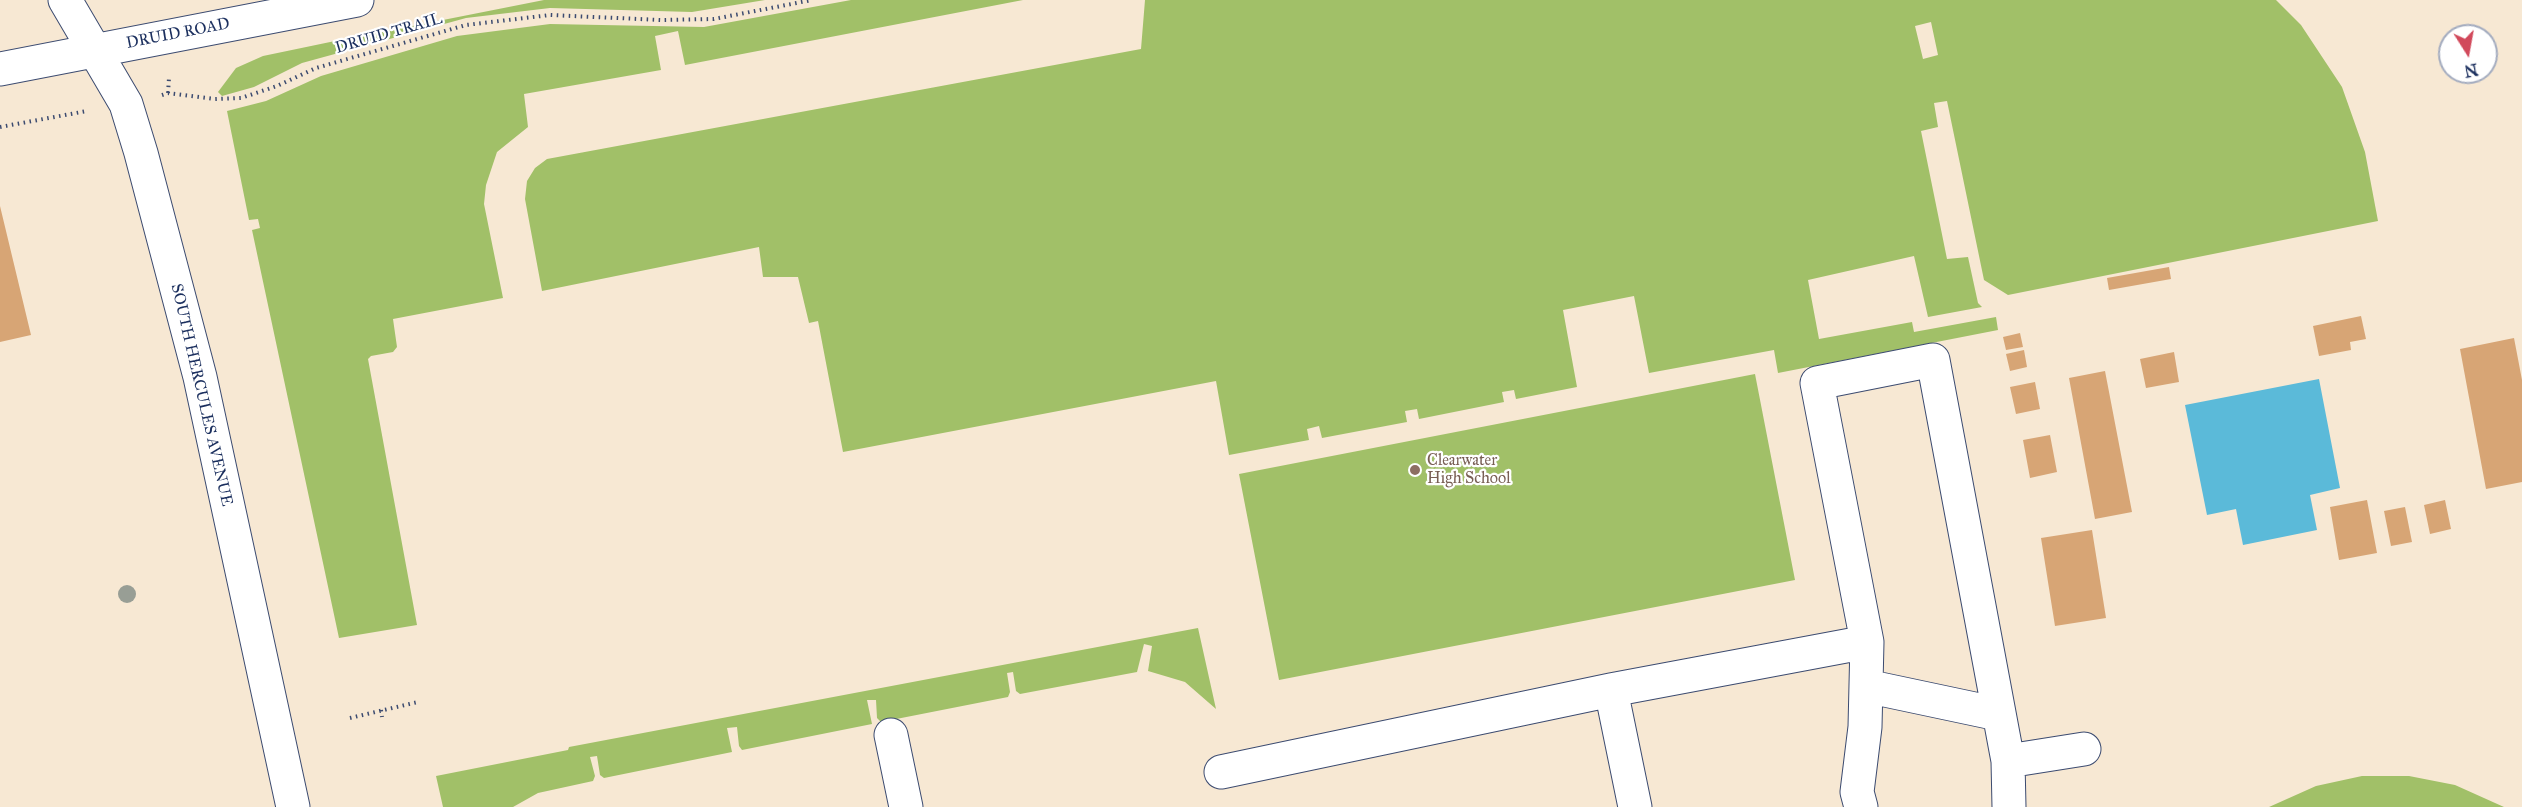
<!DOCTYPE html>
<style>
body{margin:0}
#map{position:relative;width:2522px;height:807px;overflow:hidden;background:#f7e8d3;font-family:"IM FELL Great Primer",serif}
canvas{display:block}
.north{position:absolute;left:2438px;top:24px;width:60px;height:60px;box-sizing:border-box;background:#fff;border:2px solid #a4acbf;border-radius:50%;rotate:169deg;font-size:16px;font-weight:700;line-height:24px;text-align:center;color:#1b2f5e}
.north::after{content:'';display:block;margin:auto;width:21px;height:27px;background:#d1495b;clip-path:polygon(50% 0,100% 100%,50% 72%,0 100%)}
</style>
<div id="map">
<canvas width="2522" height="807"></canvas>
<div class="north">N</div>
</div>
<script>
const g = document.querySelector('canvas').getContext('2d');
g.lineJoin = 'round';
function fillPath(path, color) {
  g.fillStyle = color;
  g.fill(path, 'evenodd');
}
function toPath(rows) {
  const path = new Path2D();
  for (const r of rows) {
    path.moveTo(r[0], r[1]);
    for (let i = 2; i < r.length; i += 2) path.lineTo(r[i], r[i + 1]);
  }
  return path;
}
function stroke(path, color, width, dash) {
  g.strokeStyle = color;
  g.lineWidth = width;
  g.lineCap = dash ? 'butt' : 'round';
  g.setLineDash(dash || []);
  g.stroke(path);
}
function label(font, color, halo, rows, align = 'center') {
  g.font = font + ' "IM FELL Great Primer",serif';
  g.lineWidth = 4.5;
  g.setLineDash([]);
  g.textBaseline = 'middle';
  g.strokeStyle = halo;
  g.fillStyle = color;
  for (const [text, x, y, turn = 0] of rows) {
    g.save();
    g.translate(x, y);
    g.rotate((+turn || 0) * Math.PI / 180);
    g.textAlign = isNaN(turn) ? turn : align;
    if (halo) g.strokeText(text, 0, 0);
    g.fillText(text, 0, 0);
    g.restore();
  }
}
fillPath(toPath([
 [544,0,765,0,692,12,550,8,466,18,302,63,254,87,222,96,218,92,236,68,263,56,335,41,353,44,352,38],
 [851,0,1023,0,685,65,678,31,655,36,661,70,524,94,528,127,497,152,486,185,484,204,503,298,393,319,397,347,393,352,371,356,368,359,417,625,339,638,252,230,260,228,258,219,249,220,227,111,266,101,321,76,457,36,550,24,704,27],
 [1145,0,2276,0,2301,25,2342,87,2365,152,2378,221,2008,295,1984,280,1947,101,1934,103,1938,127,1921,131,1947,259,1968,257,1978,303,1982,307,1928,317,1914,256,1808,280,1819,339,1912,322,1914,332,1996,317,1998,330,1778,373,1774,350,1649,373,1634,296,1563,310,1577,387,1516,399,1514,390,1502,392,1504,402,1419,419,1417,409,1405,411,1407,422,1322,438,1319,426,1307,429,1309,440,1229,455,1216,381,843,452,818,321,809,323,798,277,763,277,759,247,542,291,525,199,527,181,535,168,547,159,1141,49],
 [1931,22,1938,55,1923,59,1915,26],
 [1755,374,1795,580,1279,680,1239,474],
 [1198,628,1216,709,1185,682,1148,671,1152,646,1144,644,1137,672,1020,694,1016,691,1013,672,1007,673,1010,692,1008,697,881,722,877,718,876,700,867,700,872,724,742,750,739,746,737,727,727,728,732,752,604,778,600,775,597,756,590,757,595,776,593,781,538,793,513,807,443,807,436,776,568,750,569,747],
 [2362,776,2409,776,2455,785,2504,807,2269,807,2316,786]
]), '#a1c068');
fillPath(toPath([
 [2319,379,2340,488,2310,495,2317,530,2243,545,2236,509,2207,515,2185,405]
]), '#5bbad9');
fillPath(toPath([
 [0,206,31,335,0,342],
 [2169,267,2171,279,2109,290,2107,278],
 [2361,316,2366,339,2350,342,2351,350,2319,356,2313,326],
 [2020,333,2023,347,2006,350,2003,337],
 [2514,338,2522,380,2522,482,2486,489,2460,349],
 [2024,350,2027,367,2010,371,2006,354],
 [2174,352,2179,382,2146,388,2140,359],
 [2105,371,2132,512,2095,519,2069,378],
 [2035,382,2040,409,2016,414,2010,387],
 [2050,435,2057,472,2030,478,2023,440],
 [2367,500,2377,553,2339,560,2330,507],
 [2445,500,2451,529,2430,534,2424,505],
 [2405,507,2412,542,2391,546,2384,511],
 [2092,530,2106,618,2055,626,2041,538]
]), '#d7a575');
const minor = toPath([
 [65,0,126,104,141,153,200,377,293,807],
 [0,69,357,0],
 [1866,686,1998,714],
 [1611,690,1635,807],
 [891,735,906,807],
 [2008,761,2009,807],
 [1221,772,1611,690,1867,642,1817,383,1933,360,2008,761,2084,749],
 [1861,807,1857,792,1865,727,1867,642]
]);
stroke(minor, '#3c4b70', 35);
stroke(toPath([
 [168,93,169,78],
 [162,95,168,93,215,99,241,98,277,86,316,68,466,25,550,15,661,20,714,19,812,0],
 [0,127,87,111],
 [381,710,382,717],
 [350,718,418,702]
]), '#3c4b70', 4, [1.5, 4.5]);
stroke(minor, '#fff', 33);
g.fillStyle = '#989e95';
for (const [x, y] of [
 [127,594]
]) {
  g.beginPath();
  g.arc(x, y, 9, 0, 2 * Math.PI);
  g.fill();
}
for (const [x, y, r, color] of [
 [1415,470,6,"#8d6e63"]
]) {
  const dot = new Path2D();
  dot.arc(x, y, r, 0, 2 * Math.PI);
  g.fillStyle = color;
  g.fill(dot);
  stroke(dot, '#fff', 2);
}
label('16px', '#1b2f5e', '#fff', [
 ["DRUID ROAD",178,34,-11],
 ["DRUID TRAIL",389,34,-16],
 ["SOUTH HERCULES AVENUE",201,395,77]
]);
label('16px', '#785e54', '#fff', [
 ["Clearwater",1427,461],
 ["High School",1427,479]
], 'left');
</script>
